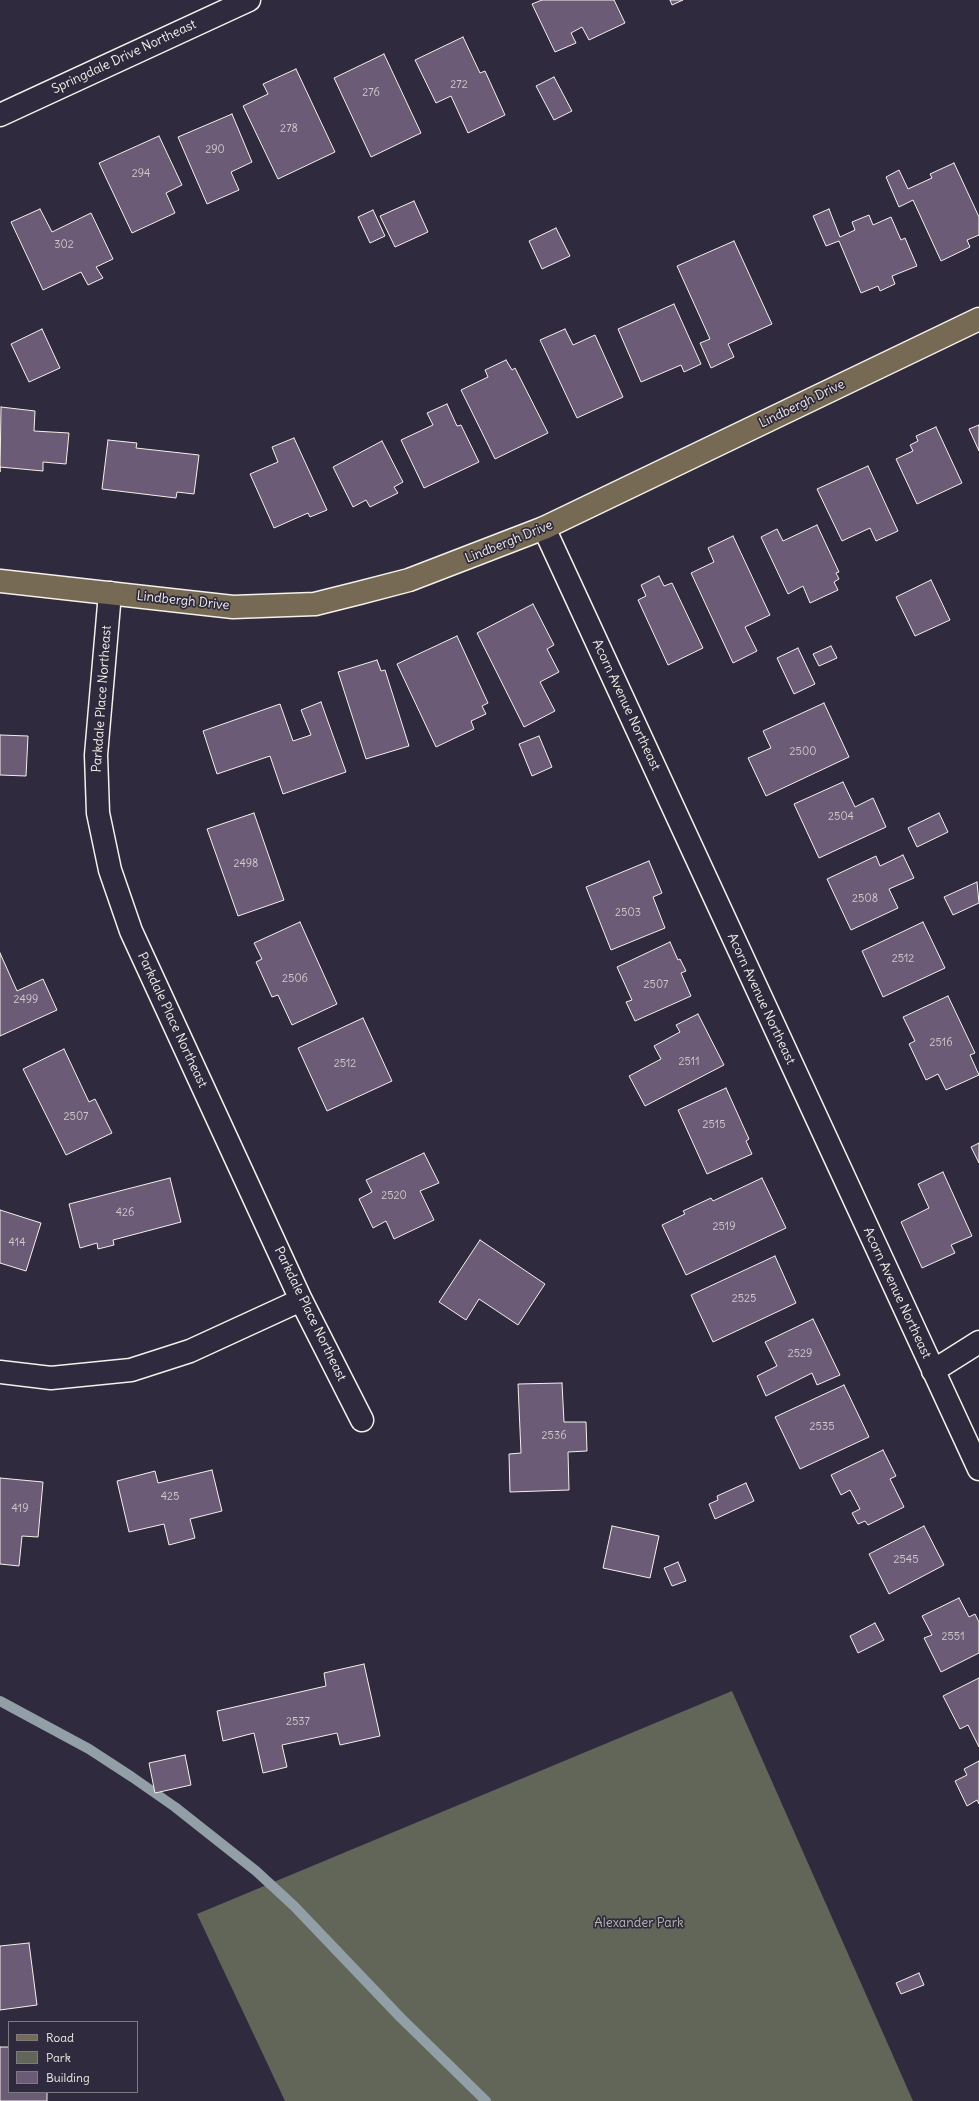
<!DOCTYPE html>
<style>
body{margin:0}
#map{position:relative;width:979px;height:2101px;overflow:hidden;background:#2f2a3d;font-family:Delius,sans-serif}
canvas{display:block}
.legend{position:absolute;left:8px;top:2021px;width:130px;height:72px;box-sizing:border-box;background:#2f2a3d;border:1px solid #7e7a81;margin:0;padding:5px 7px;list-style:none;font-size:12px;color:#f4f1e8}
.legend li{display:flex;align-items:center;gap:8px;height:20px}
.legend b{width:20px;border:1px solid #7e7a81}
</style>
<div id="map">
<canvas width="979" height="2101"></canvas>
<ul class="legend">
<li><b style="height:5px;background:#776a54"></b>Road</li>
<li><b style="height:11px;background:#626659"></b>Park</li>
<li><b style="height:11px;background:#6c5b76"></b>Building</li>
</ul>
</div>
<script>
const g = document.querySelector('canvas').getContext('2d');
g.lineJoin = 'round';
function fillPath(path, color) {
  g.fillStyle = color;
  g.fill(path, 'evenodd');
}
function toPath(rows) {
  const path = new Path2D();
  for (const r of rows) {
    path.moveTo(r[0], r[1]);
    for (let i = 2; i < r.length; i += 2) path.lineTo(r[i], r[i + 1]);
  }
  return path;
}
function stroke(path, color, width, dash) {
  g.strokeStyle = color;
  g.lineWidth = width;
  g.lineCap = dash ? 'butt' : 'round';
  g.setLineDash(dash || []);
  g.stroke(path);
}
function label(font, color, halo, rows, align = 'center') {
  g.font = font + ' Delius,sans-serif';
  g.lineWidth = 3.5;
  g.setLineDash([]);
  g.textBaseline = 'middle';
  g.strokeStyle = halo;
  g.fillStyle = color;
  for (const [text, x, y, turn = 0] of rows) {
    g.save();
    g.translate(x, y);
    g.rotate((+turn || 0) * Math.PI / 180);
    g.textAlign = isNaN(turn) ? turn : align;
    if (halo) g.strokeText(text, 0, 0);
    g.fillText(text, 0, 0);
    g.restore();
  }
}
fillPath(toPath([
 [732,1691,913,2101,285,2101,197,1914]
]), '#626659');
stroke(toPath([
 [0,1701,89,1749,132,1777,175,1807,256,1871,294,1906,401,2018,486,2101]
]), '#929fa6', 10);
const building = toPath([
 [542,0,614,0,625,23,589,40,582,27,571,33,576,43,555,52,532,4,542,0],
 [670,0,683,0,672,5,670,0],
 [463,37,480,73,485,71,505,115,468,133,451,96,436,103,415,60,463,37],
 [384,54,421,133,371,157,334,78,384,54],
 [296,69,335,152,278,179,243,106,268,94,263,84,296,69],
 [554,77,572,111,554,120,536,86,554,77],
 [232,114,252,162,231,172,239,190,207,204,178,137,232,114],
 [159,136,182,185,166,193,175,213,132,233,99,163,159,136],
 [954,163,979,217,979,235,967,240,970,247,941,261,913,200,899,207,886,177,899,170,908,189,932,178,930,174,954,163],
 [414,201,428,232,395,247,380,216,414,201],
 [40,209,52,232,91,213,113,259,96,267,103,278,88,285,81,272,43,290,11,222,40,209],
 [829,209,840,237,855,230,852,222,869,215,873,225,891,217,901,240,905,238,917,266,892,276,895,284,880,291,878,286,861,293,839,241,826,246,813,216,829,209],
 [373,210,385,236,370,243,358,217,373,210],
 [556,228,570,256,542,269,529,241,556,228],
 [734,241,772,324,728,344,734,357,711,368,700,343,710,339,677,266,734,241],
 [674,304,701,364,684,372,681,365,641,382,618,329,674,304],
 [42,329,60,368,29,382,11,344,42,329],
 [565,329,573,345,595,335,623,397,577,418,540,340,565,329],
 [506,360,512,370,515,368,548,433,495,459,461,390,488,377,485,370,506,360],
 [447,404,457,426,461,425,479,462,424,488,401,440,433,425,427,413,447,404],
 [1,407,35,411,34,431,69,433,66,464,43,462,43,471,0,467,0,472,1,407],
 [979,425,979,451,969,429,979,425],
 [936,427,962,483,917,504,896,459,913,451,910,445,918,441,916,436,936,427],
 [294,438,327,510,310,517,308,513,274,528,250,474,278,462,272,447,294,438],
 [108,440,137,443,136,448,199,455,194,494,177,492,176,498,102,489,108,440],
 [382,441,403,482,394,487,398,493,370,507,366,500,353,507,333,467,382,441],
 [868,466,898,531,876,541,870,528,842,541,817,489,868,466],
 [817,525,839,572,836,573,839,579,834,582,838,590,810,603,803,586,788,594,761,537,777,529,783,541,817,525],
 [733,536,770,615,745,627,757,651,733,663,691,573,714,562,708,548,733,536],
 [659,576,664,586,672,583,703,648,668,665,638,600,646,596,641,585,659,576],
 [931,580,950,620,915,636,896,597,931,580],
 [533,604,554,645,547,649,559,672,540,682,555,711,524,727,477,633,533,604],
 [457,636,488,703,482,706,486,714,471,721,474,729,436,747,397,664,457,636],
 [831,646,837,658,819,666,813,654,831,646],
 [798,648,815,684,794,694,777,658,798,648],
 [377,660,381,671,385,670,409,746,366,759,338,672,377,660],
 [321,702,346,772,283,794,270,756,217,774,203,731,280,704,293,741,311,735,301,710,321,702],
 [824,703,849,757,766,796,748,758,771,748,763,731,824,703],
 [0,735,28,736,26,776,0,775,0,735],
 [539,736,552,767,532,776,519,744,539,736],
 [843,782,855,807,873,798,886,827,819,858,794,804,843,782],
 [254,813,284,900,238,916,207,829,254,813],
 [939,813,948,832,917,847,908,828,939,813],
 [903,855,914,878,889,889,898,908,851,930,827,879,876,856,880,866,903,855],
 [649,861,662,893,653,897,665,928,611,950,586,887,649,861],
 [977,882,979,903,953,915,944,897,977,882],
 [300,922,337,1004,292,1025,278,995,272,997,256,962,262,959,254,943,300,922],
 [923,922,945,968,883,997,862,951,923,922],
 [670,942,678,960,680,959,686,971,681,973,691,996,635,1021,626,1002,632,1000,617,967,670,942],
 [0,953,17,991,43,979,57,1010,0,1036,0,953],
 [948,996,975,1053,970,1055,979,1075,946,1090,938,1074,926,1080,909,1044,915,1041,903,1017,948,996],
 [698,1014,724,1065,645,1106,629,1076,661,1059,654,1046,680,1032,676,1025,698,1014],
 [363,1018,392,1081,327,1111,298,1048,363,1018],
 [64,1049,89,1102,95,1099,112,1133,66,1155,23,1069,64,1049],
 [726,1088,749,1139,746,1141,752,1154,707,1174,678,1110,726,1088],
 [979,1143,979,1163,971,1147,979,1143],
 [424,1153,439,1183,420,1191,434,1220,394,1239,386,1221,373,1228,359,1199,372,1192,366,1180,424,1153],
 [943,1172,972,1236,951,1245,955,1253,922,1268,901,1222,929,1208,918,1184,943,1172],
 [170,1178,181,1222,113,1240,114,1245,98,1249,97,1243,80,1248,69,1204,170,1178],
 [762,1178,786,1228,686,1275,662,1225,685,1214,683,1211,711,1198,713,1201,762,1178],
 [0,1210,41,1223,26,1271,0,1263,0,1210],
 [480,1240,545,1284,518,1325,479,1299,466,1320,439,1302,480,1240],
 [775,1256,796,1303,713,1342,691,1295,775,1256],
 [813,1319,840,1375,817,1385,812,1373,766,1396,757,1376,777,1366,765,1342,813,1319],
 [562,1383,564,1422,586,1422,587,1451,568,1452,569,1490,510,1492,509,1454,521,1453,518,1384,562,1383],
 [844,1385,869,1437,800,1469,775,1417,844,1385],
 [883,1450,896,1476,890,1479,904,1507,868,1525,865,1521,858,1524,852,1513,860,1509,850,1490,841,1495,831,1475,883,1450],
 [212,1470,222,1511,190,1519,195,1538,169,1545,164,1524,129,1532,117,1481,155,1471,158,1483,212,1470],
 [0,1478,43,1482,38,1537,22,1536,19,1566,0,1564,0,1478],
 [746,1483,754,1501,715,1519,709,1504,718,1500,717,1496,746,1483],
 [612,1526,659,1536,650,1578,603,1568,612,1526],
 [924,1526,944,1565,889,1594,869,1554,924,1526],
 [678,1562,686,1581,672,1586,664,1568,678,1562],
 [959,1598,969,1617,975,1614,979,1622,979,1653,941,1672,924,1638,932,1635,922,1616,959,1598],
 [875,1623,884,1640,858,1653,850,1636,875,1623],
 [364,1664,380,1736,340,1745,337,1733,282,1745,287,1767,263,1773,254,1733,223,1741,217,1711,326,1686,324,1673,364,1664],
 [979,1678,979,1747,968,1725,960,1729,943,1696,979,1678],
 [185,1755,191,1785,155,1793,149,1763,185,1755],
 [979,1761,979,1804,977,1800,967,1806,955,1781,967,1775,964,1769,979,1761],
 [29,1943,37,2005,0,2010,0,1946,29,1943],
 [919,1973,924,1985,901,1994,896,1983,919,1973],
 [0,2047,9,2047,9,2092,47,2092,47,2101,0,2101,0,2047]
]);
fillPath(building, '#6c5b76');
stroke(building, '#f4f1e8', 1);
const minor = toPath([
 [0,115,249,0],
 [544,528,979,1469],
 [110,593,96,755,98,813,110,870,131,931,301,1300,362,1420],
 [933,1371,979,1342],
 [0,1372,51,1378,131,1370,190,1351,301,1300]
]);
const major = toPath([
 [0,581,233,607,315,604,359,593,409,580,544,528,979,319]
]);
stroke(minor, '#f4f1e8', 25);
stroke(major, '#f4f1e8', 25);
stroke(minor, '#2f2a3d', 22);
stroke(major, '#776a54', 22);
label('11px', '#d2cccc', null, [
 ["272",459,85],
 ["276",371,93],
 ["278",289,129],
 ["290",215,150],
 ["294",141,174],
 ["302",64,245],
 ["2500",803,752],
 ["2504",841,817],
 ["2498",246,864],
 ["2508",865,899],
 ["2503",628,913],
 ["2512",903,959],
 ["2506",295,979],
 ["2507",656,985],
 ["2499",26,1000],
 ["2516",941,1043],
 ["2511",689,1062],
 ["2512",345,1064],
 ["2507",76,1117],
 ["2515",714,1125],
 ["2520",394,1196],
 ["426",125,1213],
 ["2519",724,1227],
 ["414",17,1243],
 ["2525",744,1299],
 ["2529",800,1354],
 ["2535",822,1427],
 ["2536",554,1436],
 ["425",170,1497],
 ["419",20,1509],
 ["2545",906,1560],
 ["2551",953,1637],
 ["2537",298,1722]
]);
label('13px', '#f4f1e8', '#2f2a3d', [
 ["Springdale Drive Northeast",124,57,-25],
 ["Lindbergh Drive",802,404,-26],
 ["Lindbergh Drive",509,542,-22],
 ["Lindbergh Drive",183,601,6],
 ["Parkdale Place Northeast",102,699,-86],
 ["Acorn Avenue Northeast",626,705,65],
 ["Acorn Avenue Northeast",761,999,65],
 ["Parkdale Place Northeast",172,1020,65],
 ["Acorn Avenue Northeast",897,1293,65],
 ["Parkdale Place Northeast",310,1314,64]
]);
label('13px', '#bab9af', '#2f2a3d', [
 ["Alexander Park",639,1923]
]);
</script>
